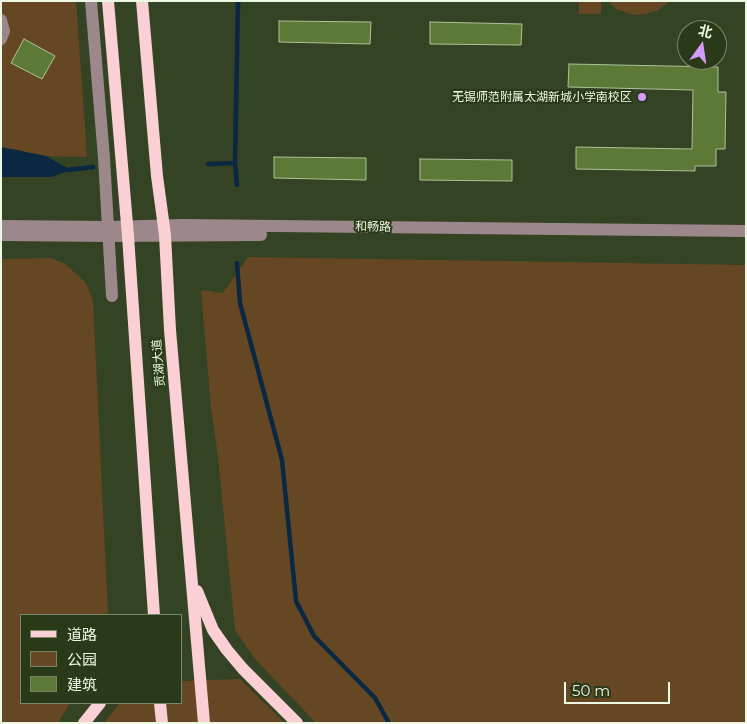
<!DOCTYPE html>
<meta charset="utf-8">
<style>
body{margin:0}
#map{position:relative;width:747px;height:724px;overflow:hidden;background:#344323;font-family:Montserrat,"Noto Sans SC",sans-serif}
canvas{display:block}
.frame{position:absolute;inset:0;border:2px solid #edf8e4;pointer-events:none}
.legend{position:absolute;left:20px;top:614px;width:162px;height:90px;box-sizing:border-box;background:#2a3918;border:1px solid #78856a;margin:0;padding:6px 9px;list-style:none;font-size:15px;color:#edf8e4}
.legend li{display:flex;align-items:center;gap:10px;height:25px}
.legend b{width:25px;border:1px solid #78856a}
.north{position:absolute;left:677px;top:20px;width:50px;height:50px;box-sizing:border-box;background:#2a3918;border:1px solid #78856a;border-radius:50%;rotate:14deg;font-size:14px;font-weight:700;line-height:20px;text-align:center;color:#edf8e4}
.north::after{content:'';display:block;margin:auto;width:18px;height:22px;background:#d39cfc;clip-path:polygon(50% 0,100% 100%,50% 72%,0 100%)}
.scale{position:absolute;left:564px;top:682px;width:106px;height:22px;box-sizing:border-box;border:2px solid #edf8e4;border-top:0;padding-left:6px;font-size:15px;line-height:18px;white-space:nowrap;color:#edf8e4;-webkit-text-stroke:4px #2a3918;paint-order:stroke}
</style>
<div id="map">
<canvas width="747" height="724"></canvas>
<div class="frame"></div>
<ul class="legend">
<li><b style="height:6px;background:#fad0d5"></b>道路</li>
<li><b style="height:14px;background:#664723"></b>公园</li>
<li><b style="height:14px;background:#5c7a36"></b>建筑</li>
</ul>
<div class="north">北</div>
<div class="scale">50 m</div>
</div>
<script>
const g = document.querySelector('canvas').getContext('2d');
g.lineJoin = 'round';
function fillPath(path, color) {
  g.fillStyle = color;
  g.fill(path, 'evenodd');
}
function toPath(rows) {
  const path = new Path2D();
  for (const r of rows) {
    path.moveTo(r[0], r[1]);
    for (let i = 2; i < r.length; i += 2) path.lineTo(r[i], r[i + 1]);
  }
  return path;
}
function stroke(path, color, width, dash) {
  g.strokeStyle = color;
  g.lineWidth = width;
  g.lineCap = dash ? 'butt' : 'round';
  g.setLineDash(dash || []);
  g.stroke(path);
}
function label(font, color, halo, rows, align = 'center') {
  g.font = font + ' Montserrat,"Noto Sans SC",sans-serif';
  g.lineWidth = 4;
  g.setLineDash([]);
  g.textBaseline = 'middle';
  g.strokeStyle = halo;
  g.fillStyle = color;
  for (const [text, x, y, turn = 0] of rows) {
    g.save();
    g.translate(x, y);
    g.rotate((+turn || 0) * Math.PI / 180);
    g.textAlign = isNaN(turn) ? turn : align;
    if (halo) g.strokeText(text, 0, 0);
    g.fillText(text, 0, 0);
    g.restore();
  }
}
fillPath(toPath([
 [1,1,76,1,87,157,46,156,1,147],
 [579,1,601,1,601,14,579,14],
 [608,1,670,1,658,10,646,14,634,15,616,9],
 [248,257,746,265,746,723,316,723,255,659,235,630,218,457,211,408,201,290,223,293],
 [51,258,65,264,86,283,93,300,108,615,21,615,21,703,70,703,58,723,1,723,1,259],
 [240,679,285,723,104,723,120,703,181,703,181,681]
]), '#664723');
fillPath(toPath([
 [1,147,46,156,71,170,51,177,1,177]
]), '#0b2843');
stroke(toPath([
 [208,164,235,163],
 [68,170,93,167],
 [237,185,235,163,238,1],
 [237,263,240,303,282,460,296,601,314,636,375,698,389,723]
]), '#0b2843', 4.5);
const building = toPath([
 [279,21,371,22,370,44,279,42,279,21],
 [430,22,522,24,521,45,430,44,430,22],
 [24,39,55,56,42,79,11,63,24,39],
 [569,64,718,67,718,92,726,92,725,149,716,149,716,166,695,166,695,171,576,169,576,147,692,149,693,90,568,87,569,64],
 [274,157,366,158,366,180,274,178,274,157],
 [420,159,512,160,512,181,420,180,420,159]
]);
fillPath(building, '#5c7a36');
stroke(building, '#aec29c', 1);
stroke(toPath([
 [91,1,104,158,112,296],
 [1,20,4,31,1,39],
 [1,226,108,227,183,225,746,231],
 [1,235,109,236,261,235]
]), '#9c878a', 12);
stroke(toPath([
 [108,1,128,236,154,615],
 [142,1,157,176,165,235,170,330,204,723],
 [197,591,213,630,227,650,243,669,297,723],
 [160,703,162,723],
 [84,723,100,703]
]), '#fad0d5', 12);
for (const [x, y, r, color] of [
 [642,97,5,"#d39cfc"]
]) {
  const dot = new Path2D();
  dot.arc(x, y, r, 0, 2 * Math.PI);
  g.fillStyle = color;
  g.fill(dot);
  stroke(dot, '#2a3918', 2);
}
label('12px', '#edf8e4', '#2a3918', [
 ["无锡师范附属太湖新城小学南校区",632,97]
], 'right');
label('12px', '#edf8e4', '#2a3918', [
 ["和畅路",373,227,1],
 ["贡湖大道",159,363,-95]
]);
</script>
